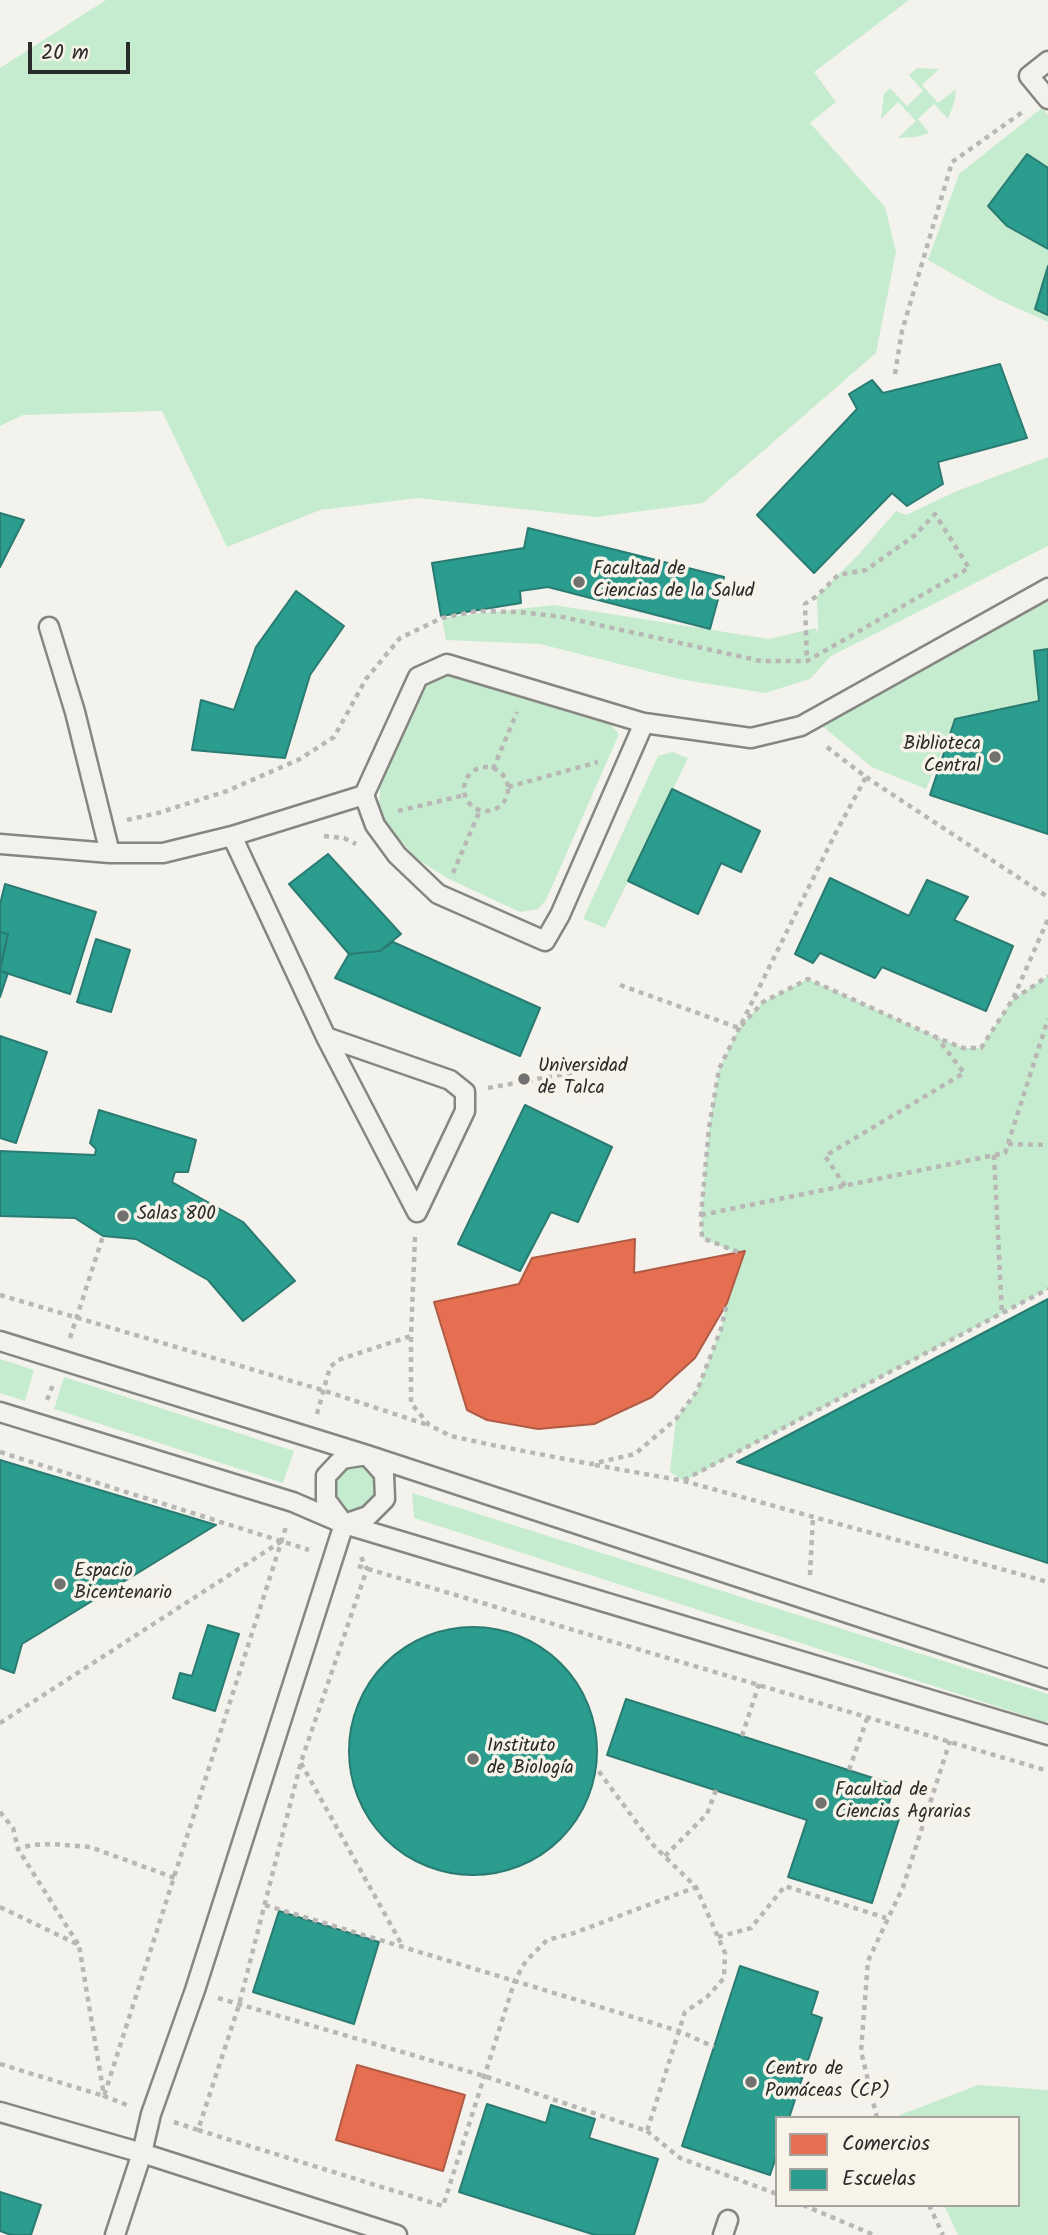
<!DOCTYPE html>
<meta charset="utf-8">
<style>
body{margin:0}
#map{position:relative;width:1048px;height:2235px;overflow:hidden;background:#f4f2ec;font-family:Kalam,sans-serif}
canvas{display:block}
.legend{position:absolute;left:775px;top:2116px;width:245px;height:91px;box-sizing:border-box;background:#f7f3e8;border:2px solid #a5a39c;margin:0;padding:9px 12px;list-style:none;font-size:21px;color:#2b2b2b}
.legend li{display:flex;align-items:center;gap:14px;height:35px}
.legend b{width:35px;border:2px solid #a5a39c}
.scale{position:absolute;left:28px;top:42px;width:102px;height:32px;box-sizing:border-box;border:4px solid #2b2b2b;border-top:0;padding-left:9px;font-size:21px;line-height:24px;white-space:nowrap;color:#2b2b2b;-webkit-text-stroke:5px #f7f3e8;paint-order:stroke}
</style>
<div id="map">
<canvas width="1048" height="2235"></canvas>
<ul class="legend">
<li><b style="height:19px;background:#e76f51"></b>Comercios</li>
<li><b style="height:19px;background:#2a9d8f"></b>Escuelas</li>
</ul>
<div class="scale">20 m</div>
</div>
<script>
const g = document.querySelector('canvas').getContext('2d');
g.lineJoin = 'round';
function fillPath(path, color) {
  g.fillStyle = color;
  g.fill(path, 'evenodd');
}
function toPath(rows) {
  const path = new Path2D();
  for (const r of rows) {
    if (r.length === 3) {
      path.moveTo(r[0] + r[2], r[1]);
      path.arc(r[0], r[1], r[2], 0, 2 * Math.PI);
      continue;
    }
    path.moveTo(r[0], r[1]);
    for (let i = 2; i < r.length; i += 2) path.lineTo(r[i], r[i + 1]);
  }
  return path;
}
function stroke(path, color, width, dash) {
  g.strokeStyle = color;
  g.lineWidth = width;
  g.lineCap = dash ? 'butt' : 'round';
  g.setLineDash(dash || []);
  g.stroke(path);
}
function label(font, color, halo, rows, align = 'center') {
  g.font = font + ' Kalam,sans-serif';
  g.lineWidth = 7;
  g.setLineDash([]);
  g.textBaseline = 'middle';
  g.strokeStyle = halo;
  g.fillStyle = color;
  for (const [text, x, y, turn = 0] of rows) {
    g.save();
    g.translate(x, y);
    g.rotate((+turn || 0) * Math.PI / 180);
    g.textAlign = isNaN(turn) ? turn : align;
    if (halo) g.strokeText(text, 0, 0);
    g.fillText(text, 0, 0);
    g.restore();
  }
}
fillPath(toPath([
 [106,0,909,0,814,72,836,102,810,123,885,207,896,252,876,353,703,503,596,517,418,498,320,510,227,547,162,411,23,415,0,426,0,68],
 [917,68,939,69,922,85,938,103,956,89,955,100,948,119,934,104,918,119,929,133,916,137,898,138,916,121,898,102,881,119,884,94,890,88,907,106,923,91,909,75],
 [1042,108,1048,115,1048,168,1027,154,988,206,1048,249,1048,266,1035,309,1048,315,1048,322,997,299,928,260,959,174],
 [1048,457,1048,546,831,656,810,679,765,693,679,679,540,644,446,640,442,618,554,605,769,639,815,628,818,632,817,596,860,553,896,511,906,515,957,491],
 [1048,601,1048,649,1034,651,1039,701,955,720,926,789,872,767,821,725],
 [447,675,611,725,619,734,546,900,538,909,520,912,447,878,417,859,387,826,379,810,380,786,427,684],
 [672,752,688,758,605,928,583,919,658,756],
 [1048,976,1048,1289,684,1481,670,1472,676,1419,697,1391,721,1329,737,1253,702,1238,701,1215,709,1128,719,1069,739,1028,763,1002,808,979,938,1038,963,1048,980,1048,1013,999],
 [0,1359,34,1370,25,1401,0,1393],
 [64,1377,294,1451,283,1483,54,1409],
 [359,1461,374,1469,380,1492,370,1507,355,1512,346,1510,334,1499,332,1476,337,1469],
 [412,1493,1048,1694,1048,1721,1045,1722,414,1518],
 [978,2085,1048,2090,1048,2235,958,2235,944,2205,1018,2205,1018,2118,901,2118,900,2115]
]), '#c5ecce');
const shops = toPath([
 [635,1239,634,1273,745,1251,727,1303,695,1358,652,1397,594,1424,538,1429,487,1420,467,1410,434,1302,519,1284,532,1258,635,1239],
 [357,2065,465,2095,443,2171,336,2140,357,2065]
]);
fillPath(shops, '#e76f51');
stroke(shops, '#af5b46', 2);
const schools = toPath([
 [1027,154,1048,168,1048,249,1007,226,988,206,1027,154],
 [1048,266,1048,315,1035,309,1048,266],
 [1000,364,1027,438,938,462,943,484,907,506,892,493,814,573,757,515,857,409,849,394,872,380,883,393,1000,364],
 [0,513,24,520,0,567,0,513],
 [528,528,724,577,710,629,548,587,520,591,521,603,441,616,432,563,524,548,528,528],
 [296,591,344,626,310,675,285,758,192,750,201,700,234,710,256,647,296,591],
 [1048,649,1048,834,930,795,955,719,1039,701,1034,651,1048,649],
 [672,789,760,831,741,872,721,863,698,914,628,881,672,789],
 [328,854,401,934,380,951,349,954,289,884,328,854],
 [830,878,909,916,927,880,968,897,954,920,1013,946,986,1011,882,967,875,978,820,953,813,963,795,954,830,878],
 [5,884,96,912,70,994,0,971,8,934,0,932,0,904,5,884],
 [0,932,8,934,0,966,0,932],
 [96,939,130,950,111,1012,77,1002,96,939],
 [393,942,540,1008,520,1056,335,978,349,954,380,951,393,942],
 [0,971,8,973,0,997,0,971],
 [0,1036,47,1052,16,1143,0,1138,0,1036],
 [525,1105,612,1147,578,1222,551,1212,520,1271,458,1244,525,1105],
 [99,1110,196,1140,188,1172,175,1172,172,1182,243,1222,295,1281,243,1321,208,1280,136,1239,103,1236,75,1218,0,1216,0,1151,95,1155,96,1149,90,1143,99,1110],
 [1048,1299,1048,1563,737,1462,1048,1299],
 [0,1460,216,1525,22,1644,14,1673,0,1668,0,1460],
 [208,1625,239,1634,215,1711,173,1698,180,1673,192,1676,208,1625],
 [473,1751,124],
 [626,1699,895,1785,885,1815,899,1819,872,1903,788,1877,807,1820,607,1755,626,1699],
 [279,1911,379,1942,354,2024,253,1992,279,1911],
 [740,1966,818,1992,811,2014,822,2018,789,2118,777,2118,777,2154,770,2175,682,2146,740,1966],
 [487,2104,546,2123,551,2105,595,2119,589,2138,658,2159,634,2235,595,2235,459,2192,487,2104],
 [0,2192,41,2205,31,2235,11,2235,0,2231,0,2192]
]);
fillPath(schools, '#2a9d8f');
stroke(schools, '#2a7b71', 2);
const lane = toPath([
 [1048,61,1029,76,1048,99],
 [49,627,75,712,110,853],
 [644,723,560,915,545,941,438,894,397,855,375,825,364,795,418,677,447,664,644,723,751,738,801,726,1048,588],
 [232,836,326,1037,417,1212],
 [0,844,110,853,163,853,232,836,364,795],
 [326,1037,450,1080,465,1092,465,1111,417,1212],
 [0,1341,367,1455,1048,1679],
 [0,1412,293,1502,344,1524,1048,1735],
 [367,1455,384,1474,385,1499,368,1516,344,1524,326,1500,326,1476,342,1459,367,1455],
 [0,2112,142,2153,397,2235],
 [115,2235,142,2153,151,2114,195,1990,344,1524],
 [723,2235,728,2220]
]);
stroke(lane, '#858582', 23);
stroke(toPath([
 [895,374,902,331,952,162,1024,111],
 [486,789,22],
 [493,769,517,712],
 [866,777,1048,897],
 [508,787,598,762],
 [398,811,465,795],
 [127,820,158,813,227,791,300,759,334,737,366,679,400,638,442,618,477,611,519,612,563,617,761,661,807,661,969,568,935,514,914,536,866,570,838,575,817,596,805,604,807,661],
 [324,836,344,838,356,844],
 [453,873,480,810],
 [620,985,739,1028,763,1002,808,979,938,1038,963,1048,981,1048,1013,999,1048,919],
 [1014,999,1048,976],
 [488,1088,576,1072],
 [1008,1144,1048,1145],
 [994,1155,1002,1314],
 [845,1186,825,1156,964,1073,938,1039],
 [701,1215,1005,1153,1048,1019],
 [415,1237,411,1336,411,1403,429,1425,451,1436,492,1445,591,1464,635,1454,676,1419,697,1391,721,1329,727,1303],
 [738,1252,702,1238,701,1215,709,1128,719,1069,834,836,866,777,823,744],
 [0,1295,322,1390,428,1425],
 [70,1338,103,1236],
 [47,1400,54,1382],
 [317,1414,330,1367,338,1360,411,1336],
 [0,1452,309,1550],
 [595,1465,684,1481,1048,1582],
 [684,1480,1048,1289],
 [358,1566,1048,1771],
 [810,1575,813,1517],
 [0,1723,282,1541],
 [742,1736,759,1684],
 [301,1763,402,1945],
 [849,1770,868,1716],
 [0,1812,13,1828,18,1849],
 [665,1856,707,1814,716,1790],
 [265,1905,679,2031,714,2047],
 [0,1907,79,1945,104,2096,127,2105],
 [718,1937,751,1928,785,1886,886,1918],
 [78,1944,18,1849,31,1845,53,1844,90,1847,175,1878],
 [218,1998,484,2076,647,2131,685,2012,707,1997,724,1978,725,1953,696,1887,654,1846,597,1769],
 [0,2064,104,2096,286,1527],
 [877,2118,861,2051,868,1961,903,1887,950,1741],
 [174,2122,198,2130,239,2005,301,1762,367,1569,361,1557],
 [198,2130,443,2206,515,1980,526,1961,547,1940,574,1933,696,1887],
 [647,2131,680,2158,777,2194],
 [803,2205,874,2235],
 [929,2205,943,2235]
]), '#b8b7b5', 4.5, [5, 5]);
stroke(lane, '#f2f1ed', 18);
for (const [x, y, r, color] of [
 [579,582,7,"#71716f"],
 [995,757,7,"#71716f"],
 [524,1079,7,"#71716f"],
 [123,1216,7,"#71716f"],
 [60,1584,7,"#71716f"],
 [473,1759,7,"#71716f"],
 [821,1803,7,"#71716f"],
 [751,2082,7,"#71716f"]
]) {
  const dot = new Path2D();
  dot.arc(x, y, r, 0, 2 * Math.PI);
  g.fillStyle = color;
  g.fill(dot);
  stroke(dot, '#f7f3e8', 2.5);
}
label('19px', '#2b2b2b', '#f7f3e8', [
 ["Facultad de",593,571],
 ["Ciencias de la Salud",593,593],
 ["Biblioteca",981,746,"right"],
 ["Central",981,768,"right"],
 ["Universidad",538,1068],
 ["de Talca",538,1090],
 ["Salas 800",137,1216],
 ["Espacio",74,1573],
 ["Bicentenario",74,1595],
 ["Instituto",487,1748],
 ["de Biología",487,1770],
 ["Facultad de",835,1792],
 ["Ciencias Agrarias",835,1814],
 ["Centro de",765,2071],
 ["Pomáceas (CP)",765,2093]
], 'left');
</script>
